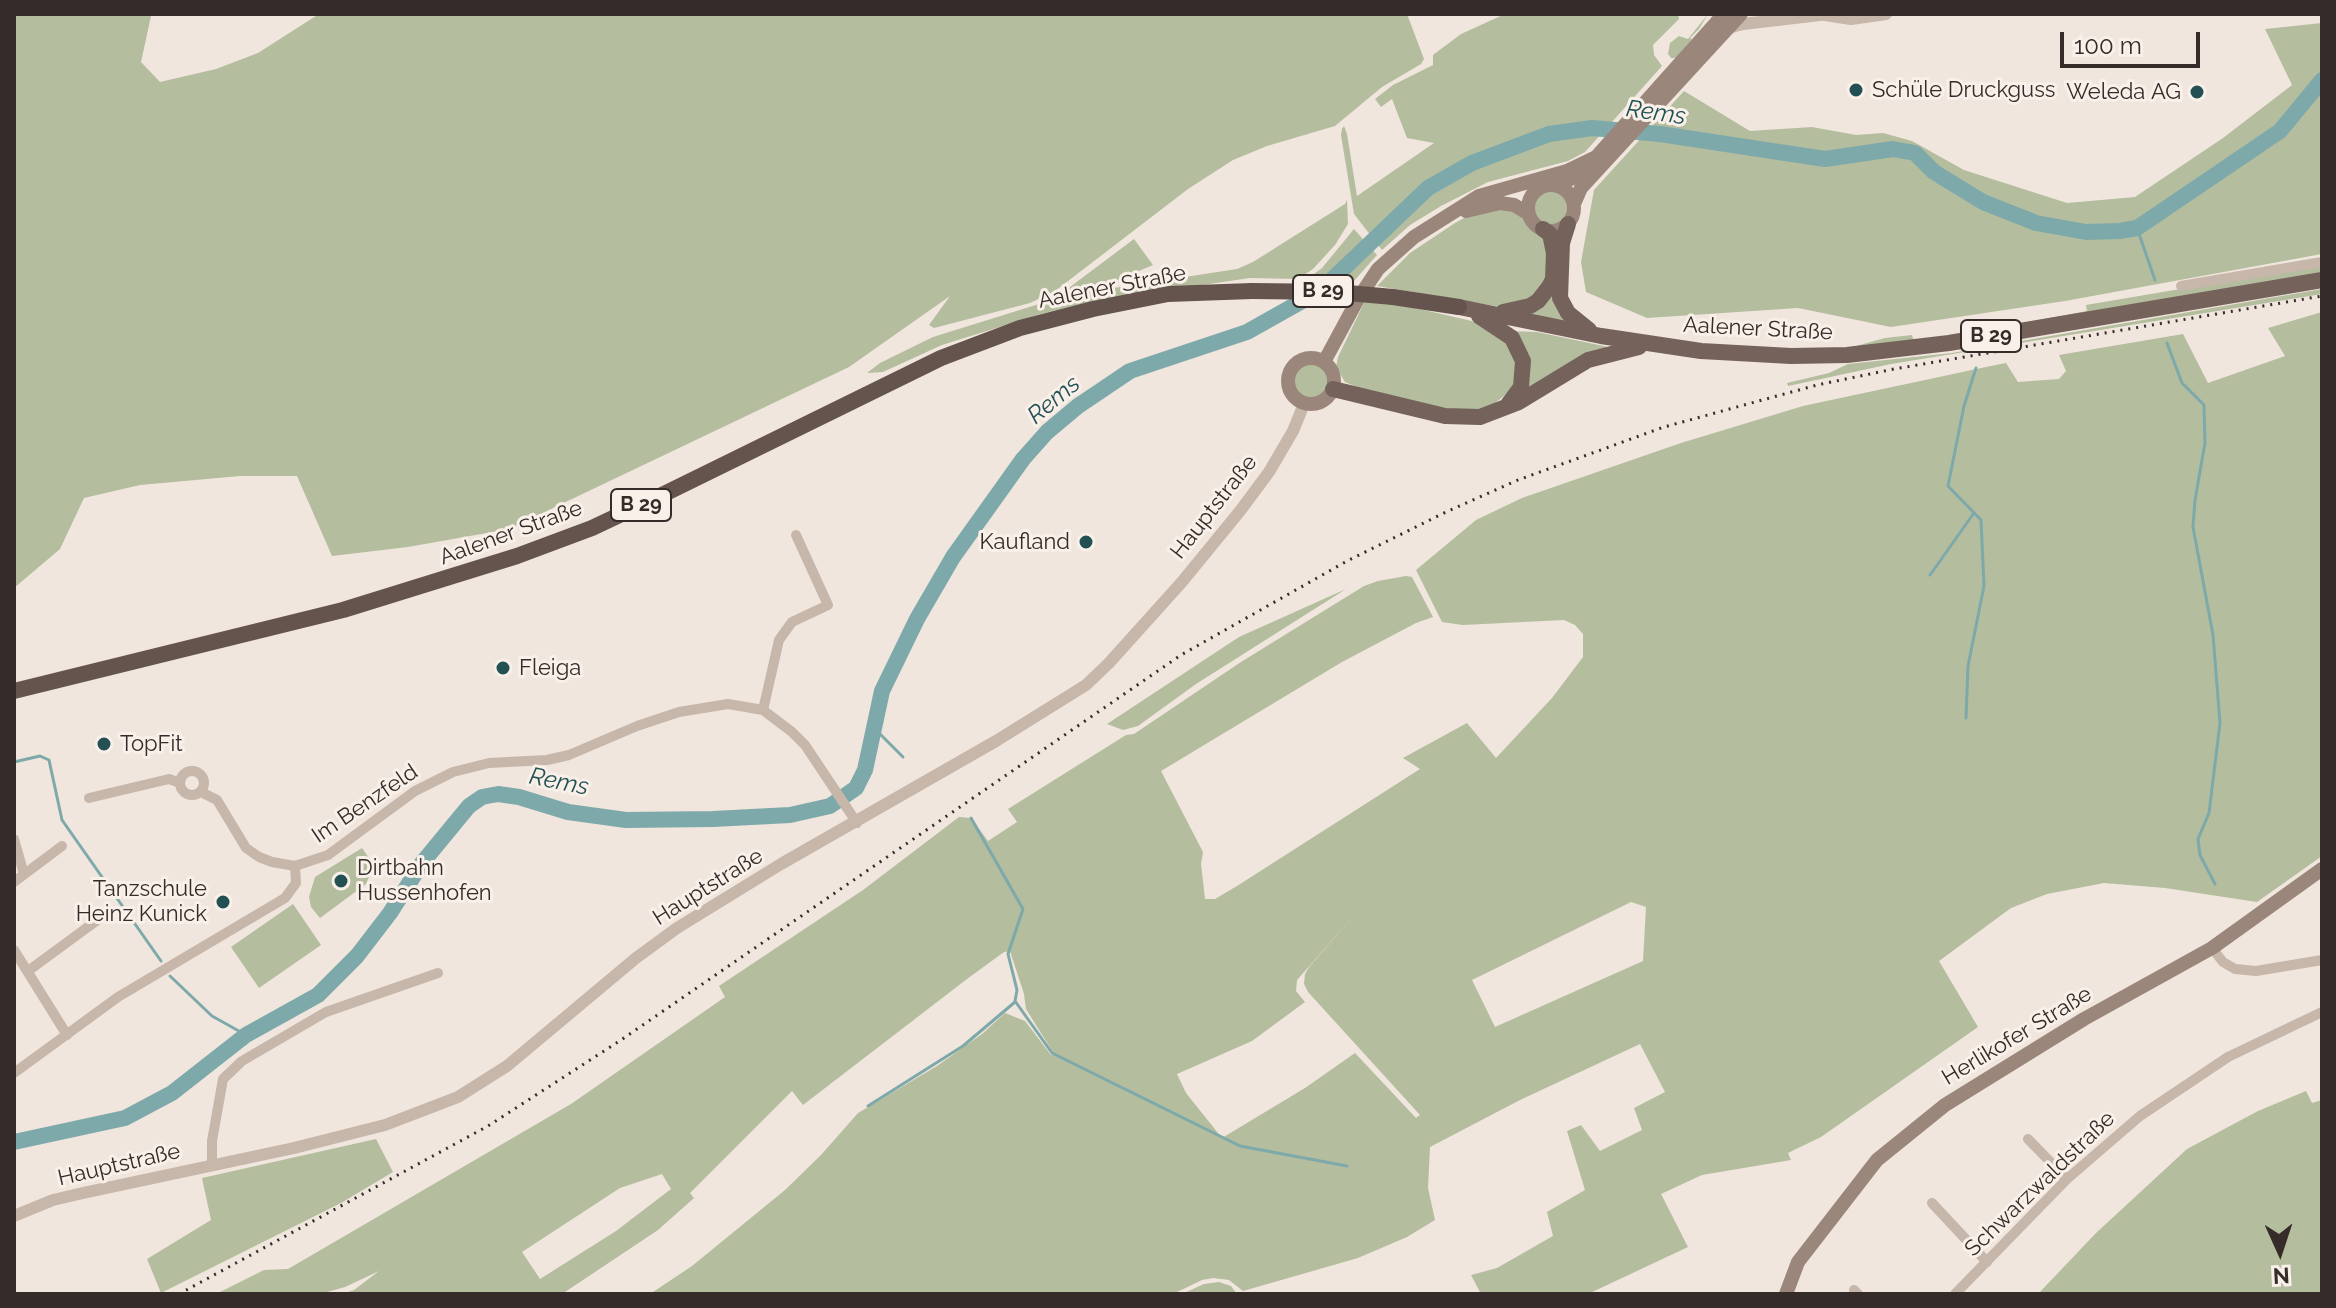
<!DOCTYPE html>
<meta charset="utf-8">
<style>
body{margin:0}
#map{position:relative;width:2336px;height:1308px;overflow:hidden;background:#f0e6dd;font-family:Raleway,sans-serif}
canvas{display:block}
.frame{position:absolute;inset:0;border:16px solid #352c29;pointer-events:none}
.north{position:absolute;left:2240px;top:1212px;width:80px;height:80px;-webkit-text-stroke:6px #f8f0e9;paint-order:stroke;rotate:177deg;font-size:22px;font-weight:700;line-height:32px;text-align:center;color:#352c29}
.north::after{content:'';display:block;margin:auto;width:28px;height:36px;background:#352c29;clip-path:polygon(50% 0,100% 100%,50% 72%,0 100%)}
.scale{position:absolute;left:2060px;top:32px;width:140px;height:36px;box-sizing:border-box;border:4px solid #352c29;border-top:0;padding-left:10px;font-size:24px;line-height:28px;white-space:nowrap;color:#352c29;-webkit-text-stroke:6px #f8f0e9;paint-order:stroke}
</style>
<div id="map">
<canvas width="2336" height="1308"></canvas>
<div class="frame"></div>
<div class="north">N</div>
<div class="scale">100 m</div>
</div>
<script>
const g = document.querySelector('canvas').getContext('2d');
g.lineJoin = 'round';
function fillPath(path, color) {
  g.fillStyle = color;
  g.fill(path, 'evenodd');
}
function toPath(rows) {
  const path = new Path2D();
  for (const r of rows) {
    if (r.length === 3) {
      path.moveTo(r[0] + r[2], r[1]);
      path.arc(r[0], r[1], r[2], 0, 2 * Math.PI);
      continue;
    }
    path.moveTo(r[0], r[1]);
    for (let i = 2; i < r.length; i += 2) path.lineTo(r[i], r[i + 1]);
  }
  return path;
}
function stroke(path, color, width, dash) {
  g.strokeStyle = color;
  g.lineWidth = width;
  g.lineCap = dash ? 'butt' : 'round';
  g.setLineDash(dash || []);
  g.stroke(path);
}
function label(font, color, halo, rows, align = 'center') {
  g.font = font + ' Raleway,sans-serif';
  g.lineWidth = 6;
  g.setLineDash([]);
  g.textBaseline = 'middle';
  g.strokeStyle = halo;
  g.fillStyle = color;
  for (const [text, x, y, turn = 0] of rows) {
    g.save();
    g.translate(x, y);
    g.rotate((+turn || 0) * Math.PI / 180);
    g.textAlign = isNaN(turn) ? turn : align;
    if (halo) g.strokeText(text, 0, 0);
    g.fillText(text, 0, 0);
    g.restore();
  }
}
fillPath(toPath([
 [14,14,148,14,151,16,141,62,160,82,216,69,258,53,319,14,1407,14,1424,59,1421,64,1382,87,1335,126,1267,146,1233,160,1188,189,1055,291,1030,303,934,328,929,325,950,296,849,367,509,529,408,547,332,556,297,476,240,476,140,485,84,498,60,549,14,588],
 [1505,14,1678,14,1679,19,1653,45,1654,55,1662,66,1585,152,1568,161,1488,182,1441,206,1410,225,1382,250,1354,214,1341,135,1342,129,1344,126,1347,134,1357,196,1434,143,1407,138,1392,99,1381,107,1375,99,1393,85,1433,65,1433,55,1461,34],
 [1708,14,1699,29,1690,38,1692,39,1676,58,1671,58,1668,54,1670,43,1679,36,1688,39],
 [2322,23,2322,254,2065,301,1891,327,1798,308,1647,318,1586,292,1581,262,1594,190,1684,91,1750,131,1812,127,1856,135,1883,133,1912,141,1964,170,2067,203,2135,197,2223,138,2292,85,2265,29],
 [1551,208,18],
 [1347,200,1348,224,1335,245,1313,269,1298,279,1250,278,1094,301,1041,314,942,345,883,372,867,373,880,363,933,337,1039,304,1062,293,1134,239,1153,265,1106,285,1107,289,1237,269,1253,262,1345,204],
 [1502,208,1519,213,1531,229,1545,239,1551,250,1547,282,1529,301,1501,307,1377,286,1410,253,1455,223,1475,212],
 [1354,229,1377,255,1353,282,1306,280,1322,268],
 [2322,265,2322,275,1934,342,1838,351,1885,338,1912,335,1914,342,1981,332,1980,325,1983,324,1985,330,2087,311,2086,305],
 [2322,289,2322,294,1891,364,1788,386,1787,383,1829,373,1848,364,1952,353],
 [1553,290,1570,322,1521,316],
 [1365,301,1398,304,1489,325,1516,354,1516,380,1511,390,1489,408,1457,412,1369,392,1345,382,1336,367,1338,357],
 [2322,312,2322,856,2257,902,2165,888,2104,883,2047,894,2011,908,1939,961,1978,1027,1821,1137,1788,1153,1791,1160,1702,1175,1661,1194,1688,1247,1588,1294,1481,1294,1471,1275,1497,1268,1553,1236,1547,1212,1585,1190,1567,1131,1581,1125,1600,1151,1642,1130,1634,1108,1665,1092,1640,1044,1520,1100,1430,1147,1428,1188,1435,1220,1407,1237,1358,1258,1243,1291,1229,1280,1213,1278,1202,1280,1173,1294,650,1294,692,1266,785,1190,821,1155,858,1113,937,1066,982,1034,1005,1013,1025,1021,1051,1055,1054,1054,1026,1009,1024,994,1010,951,1004,952,967,979,803,1105,792,1091,690,1193,694,1198,658,1230,562,1294,342,1294,354,1290,379,1271,345,1287,320,1294,216,1294,264,1270,288,1269,571,1104,725,997,719,986,863,890,959,817,971,818,988,841,1017,822,1008,809,1126,735,1134,734,1241,662,1364,586,1378,581,1406,576,1412,577,1433,617,1416,623,1342,662,1161,771,1203,852,1201,864,1205,899,1215,899,1237,886,1420,769,1403,758,1467,723,1496,758,1552,698,1583,657,1583,634,1575,625,1564,620,1463,625,1442,622,1416,570,1476,520,1522,498,1681,443,1803,406,1986,367,2006,363,2018,382,2059,379,2066,371,2059,355,2183,334,2208,383,2285,356,2268,328],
 [1631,902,1646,907,1643,961,1495,1027,1472,980],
 [1365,903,1309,967,1305,974,1304,984,1308,992,1420,1115,1416,1118,1355,1053,1305,1088,1222,1138,1186,1093,1177,1074,1252,1041,1305,1002,1296,991,1297,980],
 [662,1174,671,1189,616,1231,540,1279,522,1252,620,1188],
 [1509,331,1537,332,1613,348,1528,393,1524,384],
 [1310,381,17],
 [1346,589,1196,684,1138,726,1123,730,1107,724,1239,637],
 [362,848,374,865,366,884,320,918,311,907,309,897,315,877],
 [293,904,321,945,259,988,231,947],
 [2306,1091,2312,1103,2322,1100,2322,1294,2038,1294,2096,1233,2187,1149,2258,1111],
 [376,1139,393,1172,341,1203,161,1293,147,1259,211,1220,202,1178],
 [1219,1282,1231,1286,1237,1294,1182,1294,1204,1284]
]), '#b4bd9e');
stroke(toPath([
 [2137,228,2155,280],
 [2167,343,2182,383,2204,405,2205,443,2195,500,2193,527,2213,635,2220,723,2209,813,2198,839,2200,855,2215,884],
 [1930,575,1974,513],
 [1966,718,1968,666,1984,586,1981,520,1948,486,1964,406,1976,368],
 [875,729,903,757],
 [14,762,40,756,49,760,62,820,161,961],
 [971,818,1023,909,1008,954,1017,990,1015,1001,1052,1053,1240,1146,1347,1166],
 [170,976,212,1016,246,1035],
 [868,1106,963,1046,1015,1002],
 [125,1118,127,1123]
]), '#7ea9aa', 3);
stroke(toPath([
 [14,1142,125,1118,172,1093,246,1035,318,995,357,956,390,913,422,863,469,806,482,797,498,794,519,797,568,812,626,820,713,819,790,815,830,806,856,788,865,770,882,691,917,619,953,557,1023,459,1047,432,1078,406,1130,371,1247,332,1320,291,1428,188,1472,163,1549,134,1592,128,1660,134,1825,159,1893,149,1915,153,1934,172,1983,202,2036,223,2086,232,2120,231,2137,228,2280,131,2322,80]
]), '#7ea9aa', 16);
stroke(toPath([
 [2181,286,2322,262],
 [763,710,779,640,792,622,828,605,796,535],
 [192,783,12],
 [201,792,217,800,246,848,259,857,272,862,295,866,328,855,415,791,453,772,489,763,547,760,569,755,637,726,679,712,728,704,763,710,792,732,805,745,857,823],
 [89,798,169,779,180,783],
 [14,839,24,874],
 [14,882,62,846],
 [2212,948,2223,962,2235,969,2256,971,2322,960],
 [14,950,67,1035],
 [28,971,107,913],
 [14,1073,118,997,285,898,296,883,295,866],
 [2028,1139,2067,1179],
 [212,1165,212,1141,223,1079,242,1061,326,1012,438,973],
 [1932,1203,1987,1262],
 [1854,1290,1858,1294],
 [1955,1294,2067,1179,2140,1116,2228,1057,2322,1012]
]), '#c7b6aa', 10);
stroke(toPath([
 [1818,14,1851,19,1886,14],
 [1728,28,1743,24,1820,15],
 [14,1216,53,1200,83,1193,294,1148,385,1125,458,1097,507,1066,636,958,677,928,781,864,996,741,1086,685,1109,663,1181,583,1240,511,1269,472,1293,431,1304,404]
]), '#c7b6aa', 12);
stroke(toPath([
 [1551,208,23],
 [1557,186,1582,173,1724,14],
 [1574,204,1581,188,1741,14],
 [1466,211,1500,203,1514,205,1529,214],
 [1311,381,23],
 [1324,362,1358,299,1378,269,1414,237,1479,196,1567,171,1598,156],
 [1786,1294,1798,1262,1877,1160,1945,1105,2084,1019,2212,948,2322,869]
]), '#9a867b', 14);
stroke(toPath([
 [1568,224,1562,243,1560,298,1568,313,1589,330],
 [1459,307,1601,336,1701,351,1791,356,1847,355,1949,343,2322,280],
 [1503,312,1530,306,1538,301,1549,287,1553,279,1554,253,1550,234,1543,229],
 [1479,316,1512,338,1523,361,1521,387,1506,407],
 [1333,389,1445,416,1480,417,1519,402,1588,360,1639,347]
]), '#75635b', 16);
stroke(toPath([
 [1393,297,1459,307],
 [14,691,343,610,517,556,592,528,664,494,941,358,1020,328,1093,309,1168,294,1252,291]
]), '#65544e', 16);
stroke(toPath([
 [179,1294,488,1126,621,1040,1181,655,1347,561,1446,512,1518,480,1664,427,1817,385,1894,369,2322,296]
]), '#352c29', 3, [2, 6]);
stroke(toPath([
 [1252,291,1337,292,1393,297]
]), '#65544e', 16);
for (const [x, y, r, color] of [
 [1856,90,8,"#225053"],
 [2197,92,8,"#225053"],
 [1086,542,8,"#225053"],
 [503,668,8,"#225053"],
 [104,744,8,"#225053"],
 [341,881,8,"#225053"],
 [223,902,8,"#225053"]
]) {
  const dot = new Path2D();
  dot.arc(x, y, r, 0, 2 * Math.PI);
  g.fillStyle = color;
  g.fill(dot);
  stroke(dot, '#f8f0e9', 3);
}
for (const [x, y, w] of [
 [1323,291,60],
 [1991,336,60],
 [641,505,60]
]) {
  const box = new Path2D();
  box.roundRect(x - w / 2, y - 16, w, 32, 6);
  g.fillStyle = '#f8f0e9';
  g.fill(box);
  stroke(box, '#352c29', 2);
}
label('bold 20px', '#352c29', null, [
 ["B 29",1323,291],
 ["B 29",1991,336],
 ["B 29",641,505]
]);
label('22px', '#352c29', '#f8f0e9', [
 ["Schüle Druckguss",1872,90],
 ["Weleda AG",2181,92,"right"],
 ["Kaufland",1070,542,"right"],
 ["Fleiga",519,668],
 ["TopFit",120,744],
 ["Dirtbahn",357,868],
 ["Hussenhofen",357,893],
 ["Tanzschule",207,889,"right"],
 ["Heinz Kunick",207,914,"right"]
], 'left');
label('22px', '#352c29', '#f8f0e9', [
 ["Aalener Straße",1112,287,-11],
 ["Aalener Straße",1758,329,3],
 ["Hauptstraße",1214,507,-52],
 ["Aalener Straße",511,533,-20],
 ["Im Benzfeld",365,804,-34],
 ["Hauptstraße",708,887,-32],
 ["Herlikofer Straße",2017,1036,-31],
 ["Hauptstraße",119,1165,-13],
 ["Schwarzwaldstraße",2040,1184,-44]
]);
label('italic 24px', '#225053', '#f8f0e9', [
 ["Rems",1656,113,8],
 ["Rems",1054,400,-40],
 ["Rems",559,782,11]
]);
</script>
